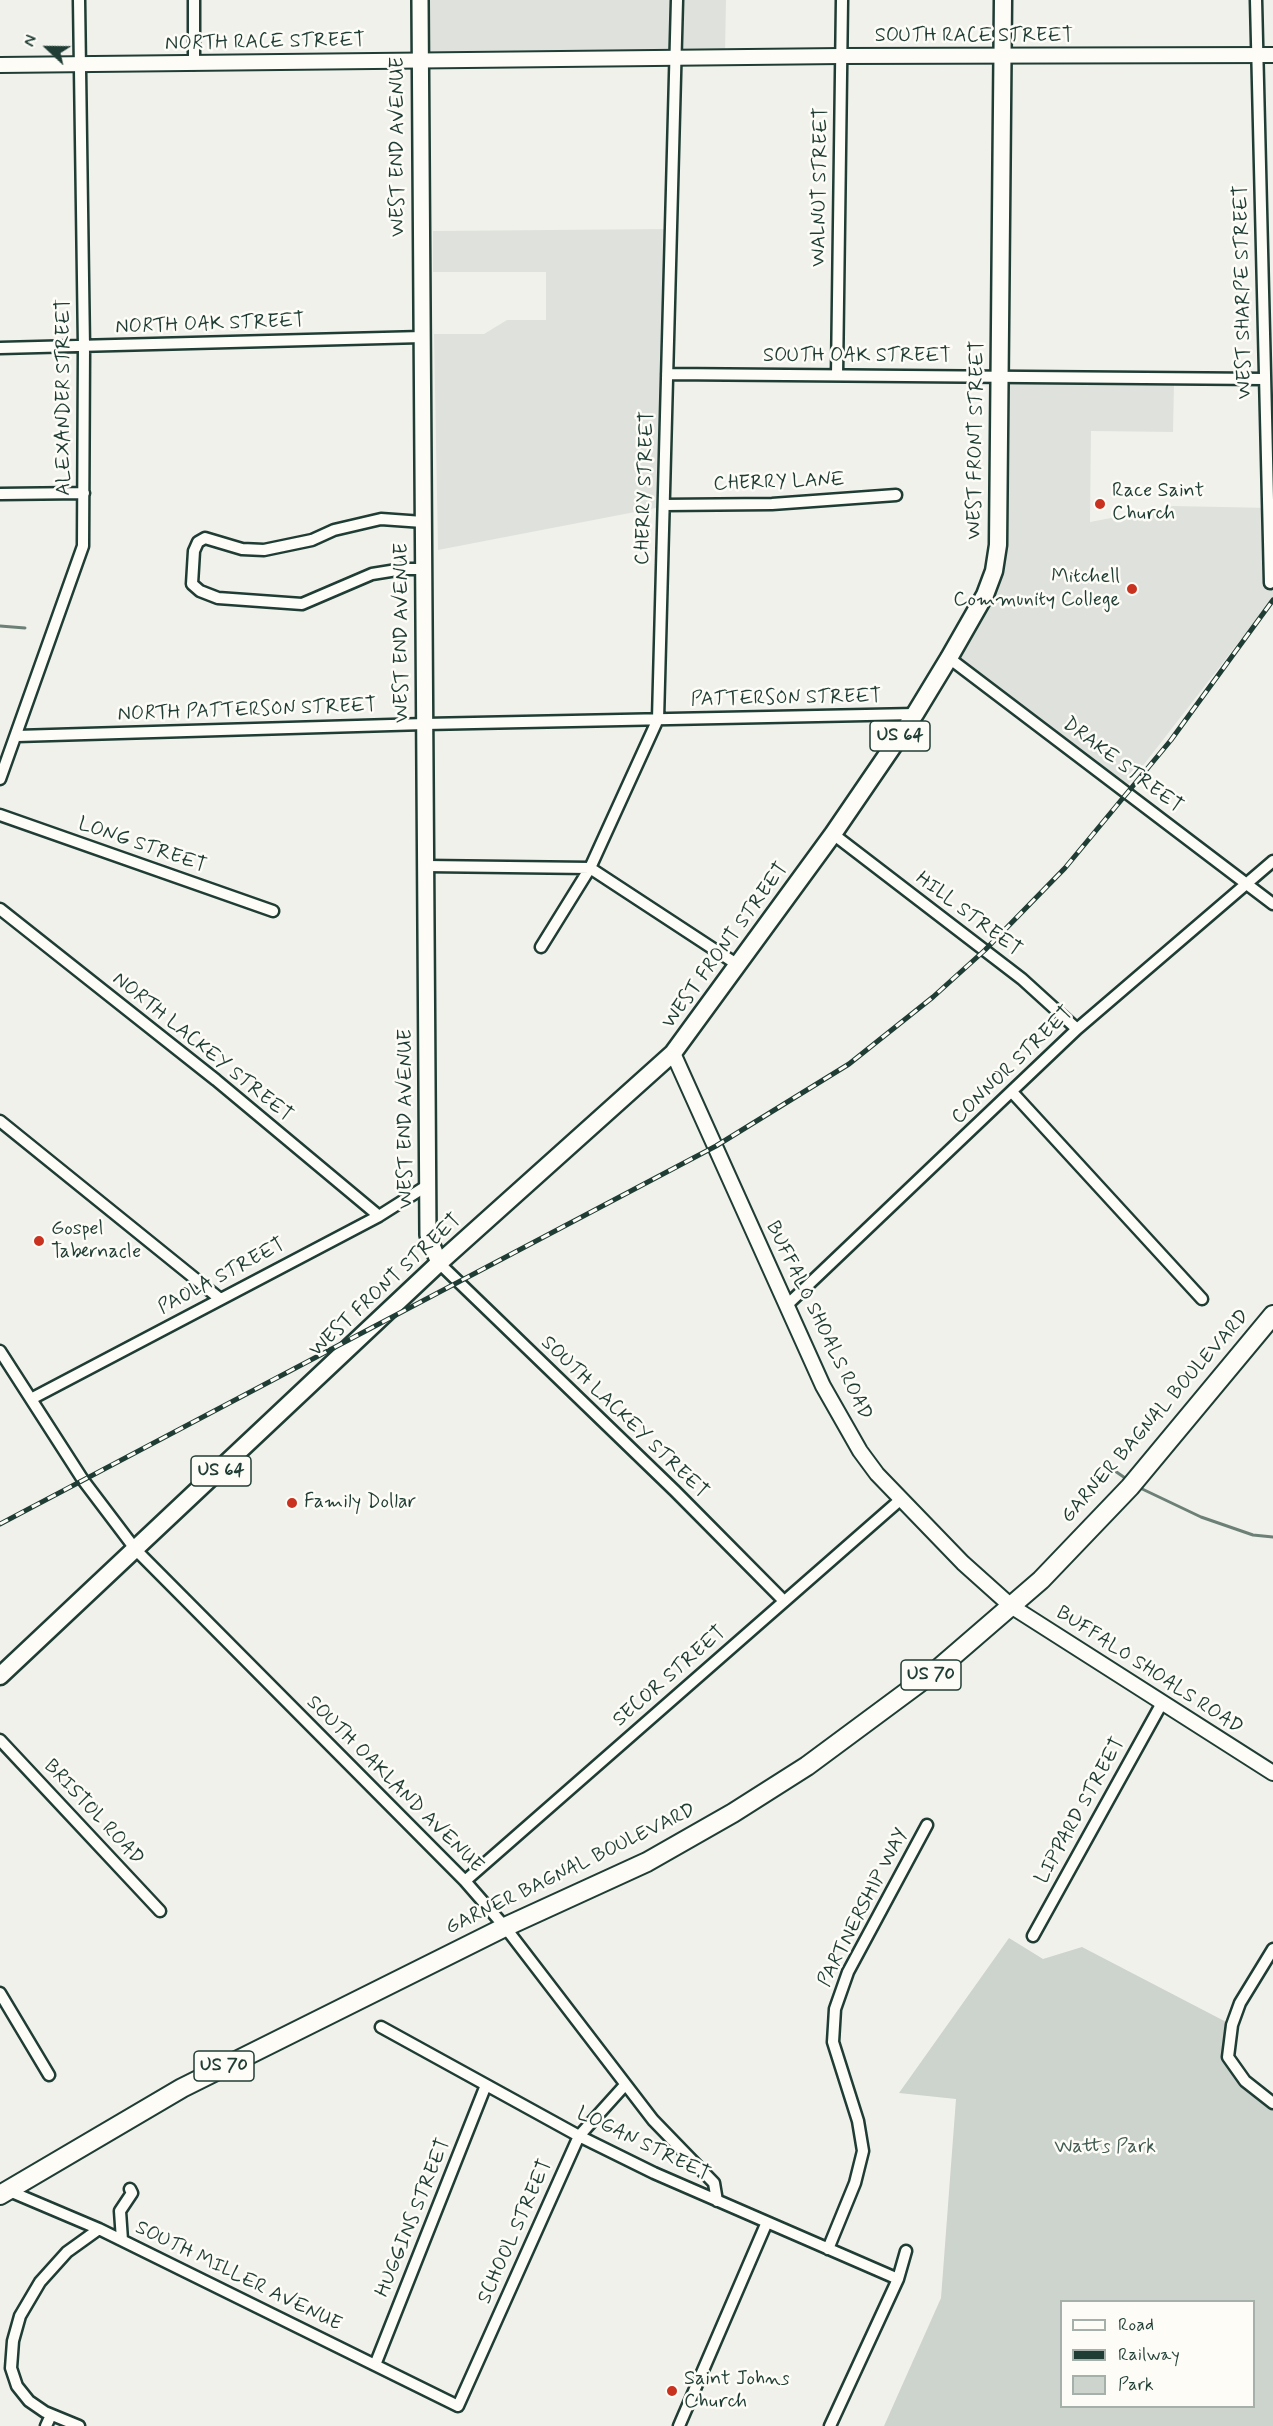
<!DOCTYPE html>
<style>
body{margin:0}
#map{position:relative;width:1273px;height:2426px;overflow:hidden;background:#f0f1eb;font-family:Mynerve,sans-serif}
canvas{display:block}
.legend{position:absolute;left:1060px;top:2300px;width:195px;height:108px;box-sizing:border-box;background:#fdfcf7;border:2px solid #a4b0a9;margin:0;padding:8px 10px;list-style:none;font-size:18px;color:#1f3d34}
.legend li{display:flex;align-items:center;gap:12px;height:30px}
.legend b{width:30px;border:2px solid #a4b0a9}
.north{position:absolute;left:18px;top:18px;width:60px;height:60px;-webkit-text-stroke:4px #fdfcf7;paint-order:stroke;rotate:292deg;font-size:16px;font-weight:700;line-height:24px;text-align:center;color:#1f3d34}
.north::after{content:'';display:block;margin:auto;width:21px;height:27px;background:#1f3d34;clip-path:polygon(50% 0,100% 100%,50% 72%,0 100%)}
</style>
<div id="map">
<canvas width="1273" height="2426"></canvas>
<ul class="legend">
<li><b style="height:8px;background:#fdfcf7"></b>Road</li>
<li><b style="height:8px;background:#1f3d34"></b>Railway</li>
<li><b style="height:16px;background:#cdd3cd"></b>Park</li>
</ul>
<div class="north">N</div>
</div>
<script>
const g = document.querySelector('canvas').getContext('2d');
g.lineJoin = 'round';
function fillPath(path, color) {
  g.fillStyle = color;
  g.fill(path, 'evenodd');
}
function toPath(rows) {
  const path = new Path2D();
  for (const r of rows) {
    path.moveTo(r[0], r[1]);
    for (let i = 2; i < r.length; i += 2) path.lineTo(r[i], r[i + 1]);
  }
  return path;
}
function stroke(path, color, width, dash) {
  g.strokeStyle = color;
  g.lineWidth = width;
  g.lineCap = dash ? 'butt' : 'round';
  g.setLineDash(dash || []);
  g.stroke(path);
}
function label(font, color, halo, rows, align = 'center') {
  g.font = font + ' Mynerve,sans-serif';
  g.lineWidth = 5;
  g.setLineDash([]);
  g.textBaseline = 'middle';
  g.strokeStyle = halo;
  g.fillStyle = color;
  for (const [text, x, y, turn = 0] of rows) {
    g.save();
    g.translate(x, y);
    g.rotate((+turn || 0) * Math.PI / 180);
    g.textAlign = isNaN(turn) ? turn : align;
    if (halo) g.strokeText(text, 0, 0);
    g.fillText(text, 0, 0);
    g.restore();
  }
}
fillPath(toPath([
 [429,0,726,0,725,54,429,55],
 [668,229,661,507,438,550,434,334,484,334,507,320,546,320,546,272,433,272,433,231],
 [1005,382,1174,384,1173,432,1091,431,1090,522,1173,506,1273,508,1273,598,1128,785,960,658,983,612,1000,560]
]), '#dfe2dc');
fillPath(toPath([
 [1009,1938,1043,1959,1082,1947,1232,2025,1229,2057,1273,2103,1273,2426,884,2426,941,2298,956,2099,899,2093],
 [1062,2302,1254,2302,1254,2406,1062,2406]
]), '#cdd3cd');
stroke(toPath([
 [0,626,25,628],
 [1115,1471,1128,1480],
 [1138,1487,1201,1517,1253,1535,1273,1537]
]), '#6c8077', 3);
const minor = toPath([
 [1256,0,1270,583],
 [194,64,194,0],
 [0,348,422,337],
 [667,374,1264,379],
 [837,375,842,0],
 [0,494,84,493],
 [664,505,772,504,896,495],
 [423,522,381,519,334,530,312,540,264,550,242,549,205,538,198,542,194,551,192,584,200,591,218,598,302,604,372,574,403,569,424,569],
 [949,658,1273,904],
 [17,736,425,724,915,714],
 [0,779,83,546,84,347,79,0],
 [0,815,273,911],
 [833,834,1022,979,1077,1029],
 [426,866,590,868,738,965],
 [0,909,216,1080,379,1216],
 [541,947,590,868,658,719,677,0],
 [1012,1092,1202,1299],
 [0,1121,219,1298],
 [439,1263,675,1491,784,1601],
 [786,1306,1077,1029,1273,861],
 [0,1351,83,1480,136,1550,465,1881,505,1927,653,2120,714,2183,717,2201],
 [31,1399,379,1216,428,1185],
 [0,1740,160,1911],
 [465,1881,900,1500],
 [1033,1936,1162,1703],
 [1273,1949,1240,2003,1232,2025,1228,2057,1245,2081,1273,2103],
 [0,1993,49,2075],
 [381,2027,579,2136,654,2173,898,2279],
 [7,2190,99,2229,458,2406,579,2136,625,2085],
 [122,2240,120,2211,132,2193,130,2189],
 [828,2249,855,2183,863,2151,858,2121,833,2042,835,2009,848,1972,927,1825],
 [375,2365,486,2085],
 [46,2426,51,2415],
 [79,2426,45,2412,29,2401,17,2386,11,2368,13,2341,20,2316,40,2282,67,2252,99,2229],
 [679,2426,767,2222],
 [830,2426,898,2279,906,2251]
]);
const tertiary = toPath([
 [0,65,841,56,1273,55],
 [673,1053,823,1386,860,1451,877,1474,963,1563,1011,1606,1273,1773]
]);
const secondary = toPath([
 [420,0,428,1235,439,1263]
]);
const primary = toPath([
 [0,1676,439,1263,673,1053,833,834,915,714,949,658,985,595,994,571,998,545,1003,0]
]);
const trunk = toPath([
 [0,2195,182,2088,505,1927,647,1862,733,1813,807,1766,938,1669,1041,1580,1130,1487,1273,1315]
]);
stroke(minor, '#1f3d34', 15);
stroke(tertiary, '#1f3d34', 18);
stroke(secondary, '#1f3d34', 20);
stroke(primary, '#1f3d34', 21);
stroke(trunk, '#1f3d34', 22);
stroke(minor, '#fdfcf7', 10);
stroke(tertiary, '#fdfcf7', 14);
stroke(secondary, '#fdfcf7', 15);
stroke(primary, '#fdfcf7', 16);
stroke(trunk, '#fdfcf7', 18);
const rail = toPath([
 [0,1524,716,1146,849,1064,933,997,985,950,1065,868,1171,740,1273,600]
]);
stroke(rail, '#1f3d34', 5);
stroke(rail, '#fdfcf7', 3, [9]);
for (const [x, y, r, color] of [
 [1100,504,6,"#c8321e"],
 [1132,589,6,"#c8321e"],
 [39,1241,6,"#c8321e"],
 [292,1503,6,"#c8321e"],
 [672,2391,6,"#c8321e"]
]) {
  const dot = new Path2D();
  dot.arc(x, y, r, 0, 2 * Math.PI);
  g.fillStyle = color;
  g.fill(dot);
  stroke(dot, '#fdfcf7', 2);
}
for (const [x, y, w] of [
 [900,736,60],
 [221,1471,60],
 [931,1675,60],
 [224,2066,60]
]) {
  const box = new Path2D();
  box.roundRect(x - w / 2, y - 15, w, 30, 4.5);
  g.fillStyle = '#fdfcf7';
  g.fill(box);
  stroke(box, '#1f3d34', 1.5);
}
label('bold 18px', '#1f3d34', null, [
 ["US 64",900,736],
 ["US 64",221,1471],
 ["US 70",931,1675],
 ["US 70",224,2066]
]);
label('20px', '#1f3d34', '#fdfcf7', [
 ["SOUTH RACE STREET",974,37],
 ["NORTH RACE STREET",265,43,-1],
 ["WEST END AVENUE",399,147,-90],
 ["WALNUT STREET",821,187,-89],
 ["WEST SHARPE STREET",1244,292,-91],
 ["NORTH OAK STREET",210,325,-2],
 ["SOUTH OAK STREET",857,357],
 ["ALEXANDER STREET",65,397,-90],
 ["WEST FRONT STREET",977,440,-89],
 ["CHERRY LANE",779,483,-2],
 ["CHERRY STREET",646,488,-88],
 ["WEST END AVENUE",403,633,-90],
 ["PATTERSON STREET",786,699,-1],
 ["NORTH PATTERSON STREET",247,711,-2],
 ["DRAKE STREET",1122,766,37],
 ["LONG STREET",142,846,19],
 ["HILL STREET",968,915,37],
 ["WEST FRONT STREET",726,946,-54],
 ["NORTH LACKEY STREET",202,1048,39],
 ["CONNOR STREET",1013,1066,-44],
 ["WEST END AVENUE",407,1119,-90],
 ["PAOLA STREET",222,1277,-28],
 ["WEST FRONT STREET",386,1286,-43],
 ["BUFFALO SHOALS ROAD",818,1321,64],
 ["GARNER BAGNAL BOULEVARD",1156,1417,-49],
 ["SOUTH LACKEY STREET",624,1418,44],
 ["BUFFALO SHOALS ROAD",1149,1671,33],
 ["SECOR STREET",670,1677,-41],
 ["SOUTH OAKLAND AVENUE",394,1785,45],
 ["LIPPARD STREET",1081,1811,-61],
 ["BRISTOL ROAD",93,1813,47],
 ["GARNER BAGNAL BOULEVARD",571,1870,-26],
 ["PARTNERSHIP WAY",864,1908,-63],
 ["LOGAN STREET",643,2145,26],
 ["HUGGINS STREET",414,2218,-68],
 ["SCHOOL STREET",516,2232,-66],
 ["SOUTH MILLER AVENUE",238,2277,26]
]);
label('20px', '#1f3d34', '#fdfcf7', [
 ["Race Saint",1112,492],
 ["Church",1112,515],
 ["Mitchell",1120,578,"right"],
 ["Community College",1120,601,"right"],
 ["Gospel",51,1230],
 ["Tabernacle",51,1253],
 ["Family Dollar",304,1503],
 ["Saint Johns",684,2380],
 ["Church",684,2403]
], 'left');
label('20px', '#425b53', '#fdfcf7', [
 ["Watts Park",1105,2148]
]);
</script>
